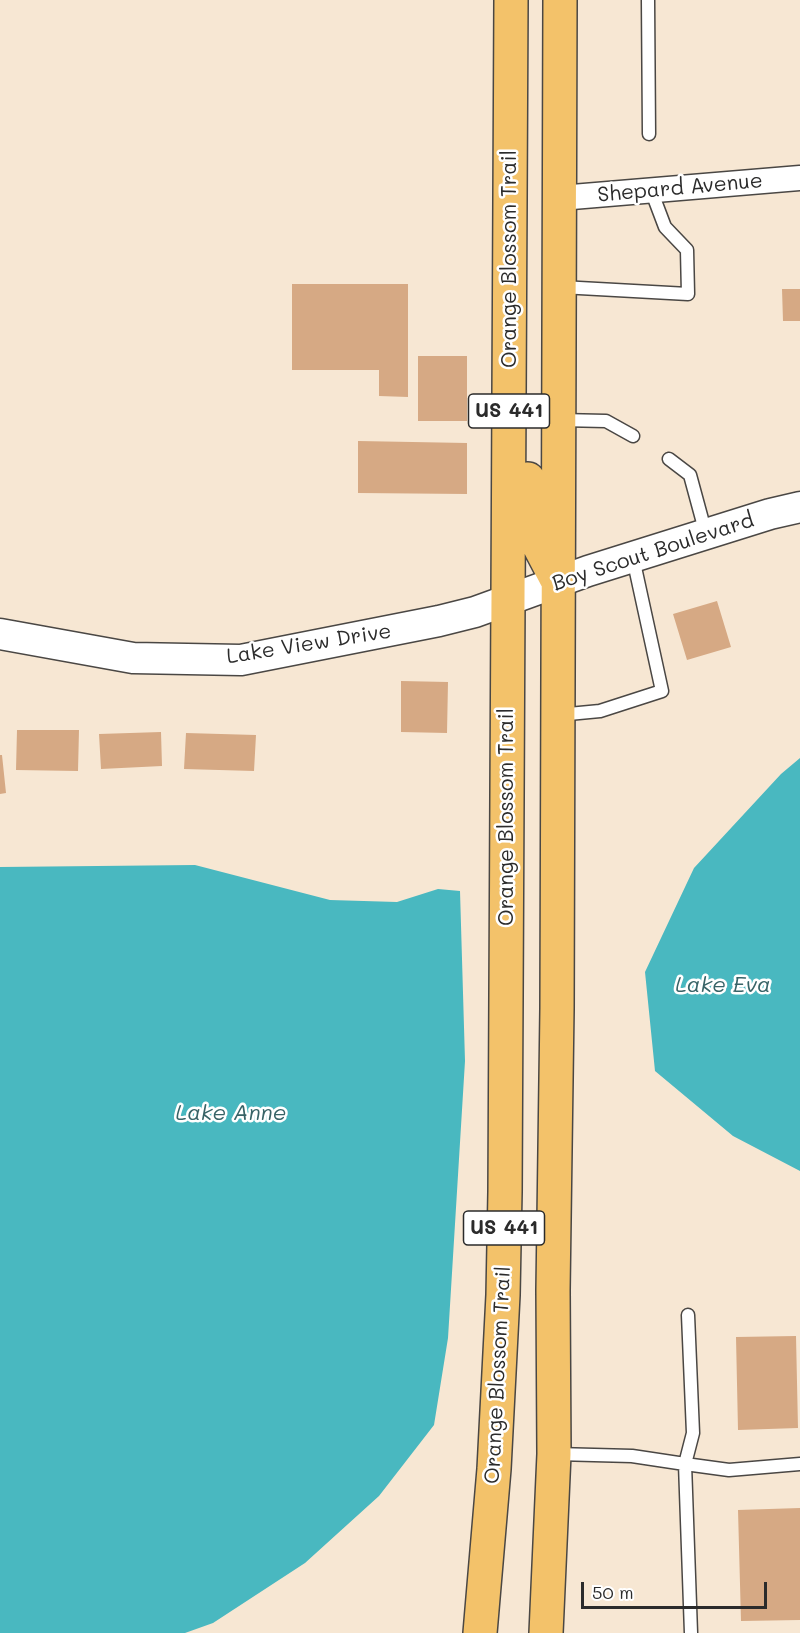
<!DOCTYPE html>
<style>
body{margin:0}
#map{position:relative;width:800px;height:1633px;overflow:hidden;background:#f7e7d3;font-family:Mali,sans-serif}
canvas{display:block}
.scale{position:absolute;left:581px;top:1582px;width:186px;height:27px;box-sizing:border-box;border:3px solid #2b2b2b;border-top:0;padding-left:8px;font-size:18px;line-height:21px;white-space:nowrap;color:#2b2b2b;-webkit-text-stroke:4px #fff;paint-order:stroke}
</style>
<div id="map">
<canvas width="800" height="1633"></canvas>
<div class="scale">50 m</div>
</div>
<script>
const g = document.querySelector('canvas').getContext('2d');
g.lineJoin = 'round';
function fillPath(path, color) {
  g.fillStyle = color;
  g.fill(path, 'evenodd');
}
function toPath(rows) {
  const path = new Path2D();
  for (const r of rows) {
    path.moveTo(r[0], r[1]);
    for (let i = 2; i < r.length; i += 2) path.lineTo(r[i], r[i + 1]);
  }
  return path;
}
function stroke(path, color, width, dash) {
  g.strokeStyle = color;
  g.lineWidth = width;
  g.lineCap = dash ? 'butt' : 'round';
  g.setLineDash(dash || []);
  g.stroke(path);
}
function label(font, color, halo, rows, align = 'center') {
  g.font = font + ' Mali,sans-serif';
  g.lineWidth = 5;
  g.setLineDash([]);
  g.textBaseline = 'middle';
  g.strokeStyle = halo;
  g.fillStyle = color;
  for (const [text, x, y, turn = 0] of rows) {
    g.save();
    g.translate(x, y);
    g.rotate((+turn || 0) * Math.PI / 180);
    g.textAlign = isNaN(turn) ? turn : align;
    if (halo) g.strokeText(text, 0, 0);
    g.fillText(text, 0, 0);
    g.restore();
  }
}
fillPath(toPath([
 [800,758,800,1171,733,1136,655,1071,645,972,694,868,781,774],
 [195,865,330,900,397,902,438,889,460,891,465,1061,448,1338,434,1425,379,1496,305,1563,213,1623,185,1633,0,1633,0,867]
]), '#49b8c0');
fillPath(toPath([
 [292,284,408,284,408,397,379,396,379,370,292,370],
 [782,289,800,289,800,321,783,321],
 [418,356,467,356,467,421,418,421],
 [358,441,467,443,467,494,358,493],
 [717,601,731,647,687,660,673,614],
 [401,681,448,682,447,733,401,732],
 [17,730,79,730,78,771,16,770],
 [161,732,162,766,101,769,99,734],
 [186,733,256,735,254,771,184,769],
 [0,755,2,755,6,793,0,794],
 [796,1336,798,1428,738,1430,736,1337],
 [800,1508,800,1620,741,1621,738,1510]
]), '#d6a984');
const service = toPath([
 [648,0,649,134],
 [561,287,688,294,687,250,665,227,651,190],
 [560,420,606,421,633,436],
 [669,459,690,475,706,534],
 [558,715,600,711,662,691,633,558],
 [688,1315,693,1433,685,1464,729,1470,800,1464],
 [556,1454,632,1456,685,1464,691,1633]
]);
const minor = toPath([
 [560,198,800,178]
]);
const tertiary = toPath([
 [0,634,133,658,241,660,439,621,475,612,588,571,770,514,800,507]
]);
const primary = toPath([
 [528,479,533,534,556,578],
 [480,1633,494,1469,503,1295,505,1192,511,0],
 [546,1633,554,1454,553,1290,557,1009,560,0]
]);
stroke(service, '#4a4744', 15);
stroke(minor, '#4a4744', 27);
stroke(tertiary, '#4a4744', 33);
stroke(primary, '#4a4744', 36);
stroke(service, '#fff', 12);
stroke(minor, '#fff', 24);
stroke(tertiary, '#fff', 30);
stroke(primary, '#f3c26a', 33);
for (const [x, y, w] of [
 [509,411,81],
 [504,1228,81]
]) {
  const box = new Path2D();
  box.roundRect(x - w / 2, y - 17, w, 34, 4.5);
  g.fillStyle = '#fff';
  g.fill(box);
  stroke(box, '#2b2b2b', 1.5);
}
label('bold 20px', '#2b2b2b', null, [
 ["US 441",509,411],
 ["US 441",504,1228]
]);
label('21px', '#2b2b2b', '#fff', [
 ["Shepard Avenue",680,188,-5],
 ["Orange Blossom Trail",510,259,-90],
 ["Boy Scout Boulevard",653,552,-18],
 ["Lake View Drive",309,644,-9],
 ["Orange Blossom Trail",507,817,-90],
 ["Orange Blossom Trail",498,1375,-87]
]);
label('italic 22px', '#376367', '#fff', [
 ["Lake Eva",723,985],
 ["Lake Anne",231,1113]
]);
</script>
